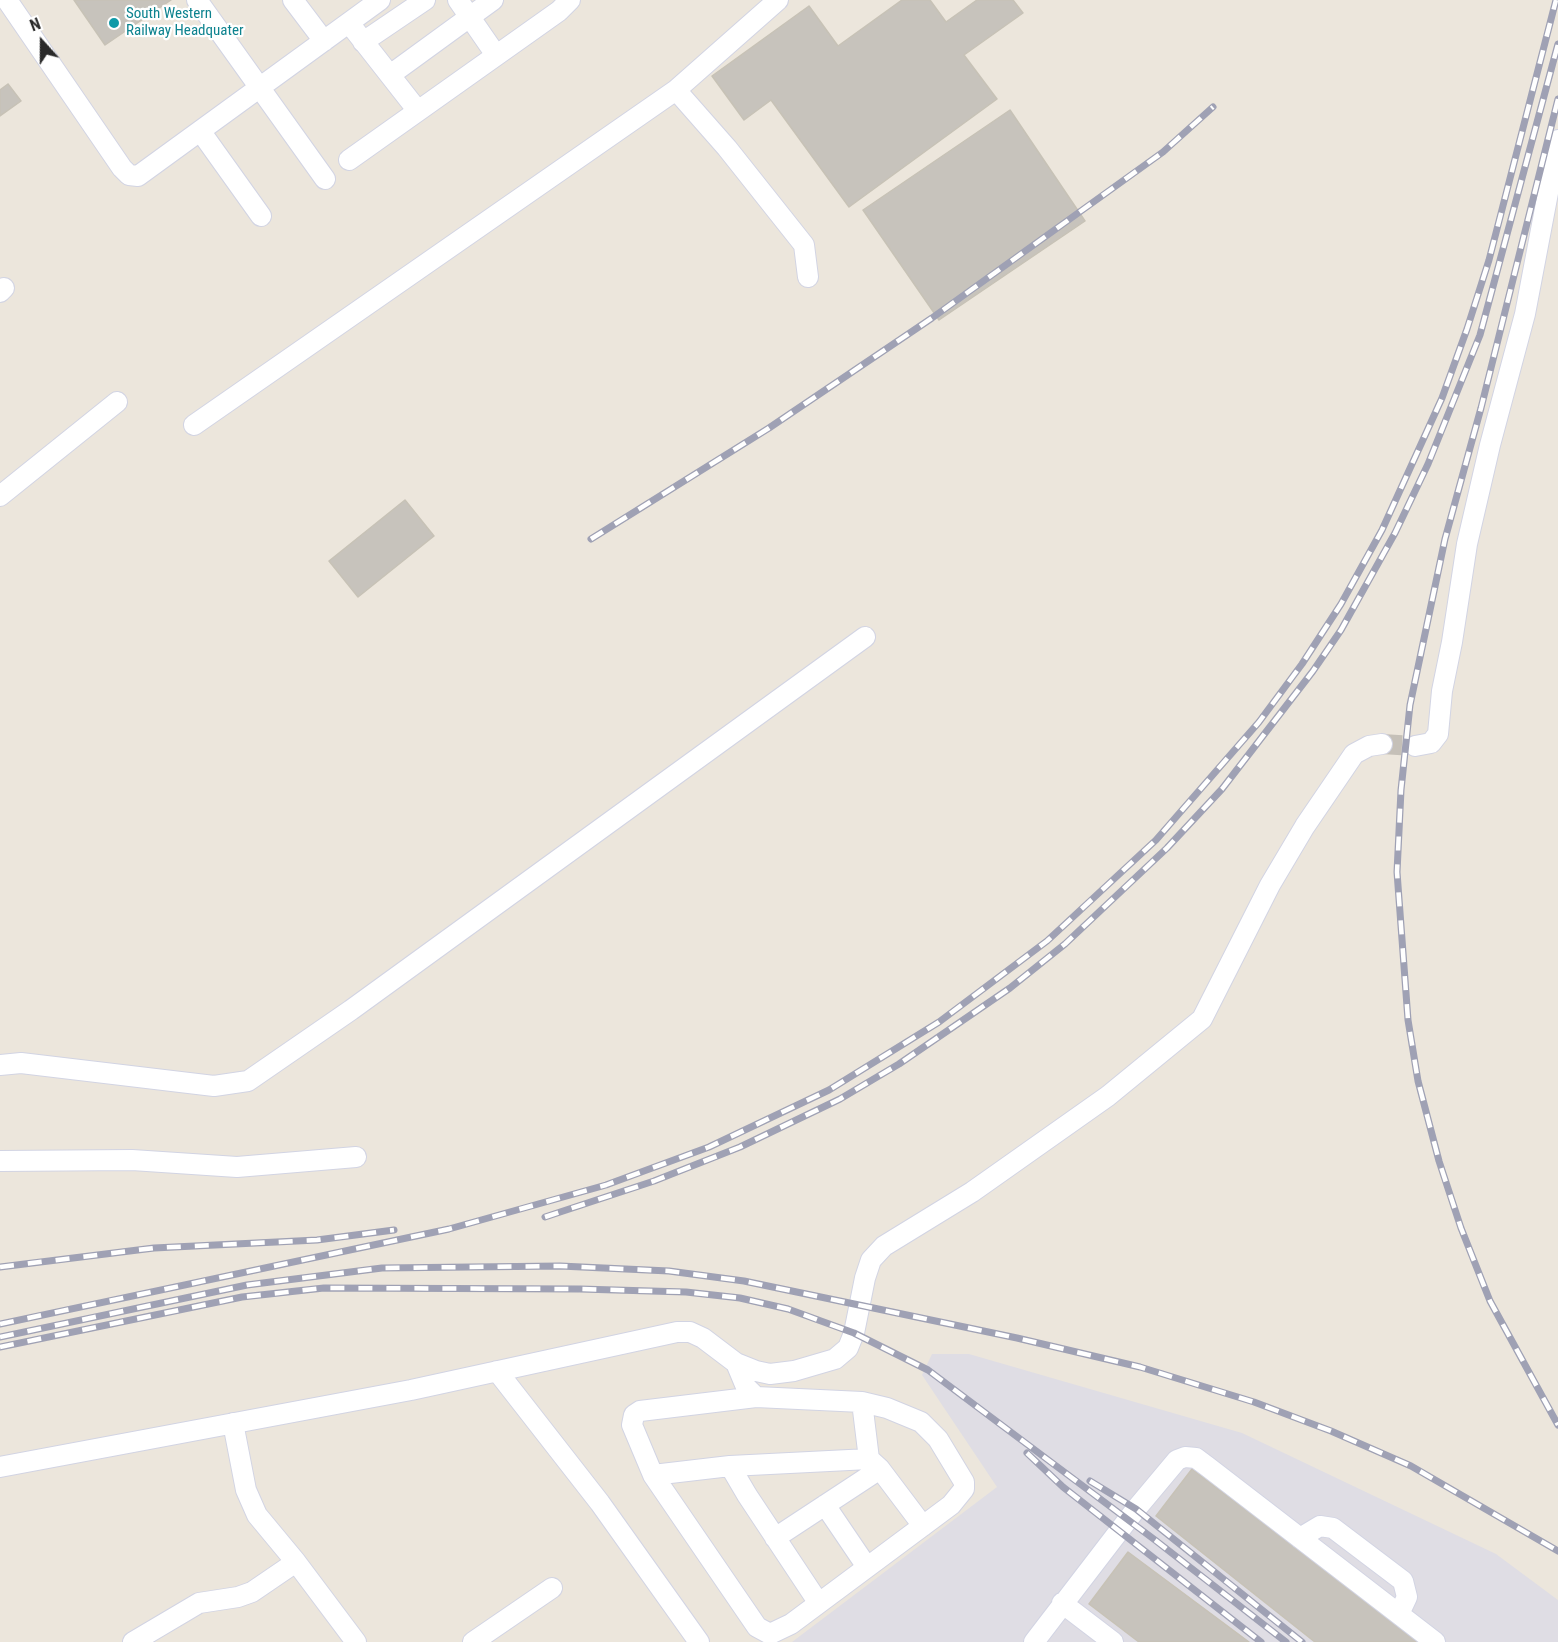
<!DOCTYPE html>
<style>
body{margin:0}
#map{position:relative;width:1558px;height:1642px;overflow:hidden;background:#ece6dc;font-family:"Roboto Condensed",sans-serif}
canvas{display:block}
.north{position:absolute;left:12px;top:12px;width:60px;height:60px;-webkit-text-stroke:4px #fff;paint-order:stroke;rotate:339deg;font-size:16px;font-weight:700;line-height:24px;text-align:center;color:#2a2a2a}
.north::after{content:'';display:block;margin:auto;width:21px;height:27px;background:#2a2a2a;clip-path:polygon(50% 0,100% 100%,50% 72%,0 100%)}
</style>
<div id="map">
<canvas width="1558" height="1642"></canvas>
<div class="north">N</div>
</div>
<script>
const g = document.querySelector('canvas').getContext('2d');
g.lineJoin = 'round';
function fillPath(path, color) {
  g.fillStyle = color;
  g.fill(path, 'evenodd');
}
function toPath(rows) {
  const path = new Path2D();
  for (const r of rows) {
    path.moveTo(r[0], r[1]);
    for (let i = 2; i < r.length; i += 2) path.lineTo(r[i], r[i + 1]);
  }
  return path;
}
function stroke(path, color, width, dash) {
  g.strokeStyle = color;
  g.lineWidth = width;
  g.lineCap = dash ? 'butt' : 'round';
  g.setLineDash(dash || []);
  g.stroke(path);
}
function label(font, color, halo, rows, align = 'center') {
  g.font = font + ' "Roboto Condensed",sans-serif';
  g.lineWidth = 4.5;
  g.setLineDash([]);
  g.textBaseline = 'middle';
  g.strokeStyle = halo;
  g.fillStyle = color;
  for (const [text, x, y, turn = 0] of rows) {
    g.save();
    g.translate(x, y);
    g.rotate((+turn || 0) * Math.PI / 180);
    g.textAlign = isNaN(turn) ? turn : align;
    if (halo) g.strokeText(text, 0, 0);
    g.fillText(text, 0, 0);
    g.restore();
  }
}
fillPath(toPath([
 [932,1354,969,1354,1242,1433,1496,1554,1558,1600,1558,1642,792,1642,997,1487,922,1375]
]), '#dfdde4');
const building = toPath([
 [74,0,171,0,105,45,74,0],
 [902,0,930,0,946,22,977,0,1013,0,1023,13,964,55,997,99,849,207,771,100,744,120,712,76,809,6,838,46,902,0],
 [8,84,21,101,0,116,0,90,8,84],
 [1010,110,1085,221,939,320,863,210,1010,110],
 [405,500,434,536,358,597,329,561,405,500],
 [1192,1469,1419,1641,1418,1642,1315,1642,1156,1516,1192,1469],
 [1128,1552,1249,1642,1139,1642,1089,1604,1128,1552]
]);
fillPath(building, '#c7c3bc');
stroke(building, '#c7c2b6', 1.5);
stroke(toPath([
 [1382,744,1415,746]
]), '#c5c0b8', 20, [20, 10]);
const minor = toPath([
 [7,0,122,168,129,175,138,176,380,0],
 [197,0,325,179],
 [293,0,324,41],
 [458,0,496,55],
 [349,23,418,111],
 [363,42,425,0],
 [390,75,493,0],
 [676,90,727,148,804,245,808,277],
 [201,132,261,216],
 [349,160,559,11,570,0],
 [0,292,4,288],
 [194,425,676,90,778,0],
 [0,496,117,402],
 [1415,746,1431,743,1438,734,1442,691,1452,642,1467,544,1490,445,1525,314,1558,140],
 [0,1065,21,1063,214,1086,248,1081,351,1010,865,637],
 [0,1161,132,1160,237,1167,356,1157],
 [736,1363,746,1387,756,1397,862,1402,887,1408,921,1422,938,1439,964,1482,964,1489,951,1505,791,1624,770,1634,757,1627,653,1475,632,1425,634,1415,640,1411,756,1397],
 [497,1371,600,1503,699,1642],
 [862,1402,869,1459],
 [233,1423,246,1490,257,1515,296,1562,356,1642],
 [730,1466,747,1495,818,1602],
 [0,1467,411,1390,677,1332,690,1332,703,1338,736,1363,756,1371,770,1374,794,1371,835,1359,848,1348,854,1333,865,1278,871,1260,884,1246,972,1192,1108,1096,1202,1019,1270,885,1305,826,1354,754,1369,746,1382,744],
 [653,1475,730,1466,869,1459,880,1469,923,1526],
 [825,1505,867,1567],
 [775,1538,880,1469],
 [1300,1538,1320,1526,1333,1528,1403,1581,1407,1597,1399,1614],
 [1062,1603,1113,1642],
 [133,1642,199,1603,238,1597,252,1592,296,1562],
 [473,1642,552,1588],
 [1034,1642,1136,1509,1177,1460,1185,1457,1196,1458,1208,1467,1435,1642]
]);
stroke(minor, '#d2d4e3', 22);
stroke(minor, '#fff', 20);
const rail = toPath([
 [1558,99,1481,408,1445,539,1410,705,1401,790,1397,872,1408,1020,1418,1081,1439,1161,1461,1228,1490,1301,1558,1425],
 [591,539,769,428,932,318,1163,152,1213,107],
 [545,1217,654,1181,740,1147,840,1099,899,1064,1010,988,1065,944,1167,848,1222,789,1313,671,1341,630,1395,533,1428,464,1480,335,1558,44],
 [0,1267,154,1248,317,1240,394,1230],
 [0,1324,449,1229,606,1185,709,1147,829,1090,939,1022,1047,941,1156,840,1259,722,1302,664,1341,604,1382,530,1442,398,1467,329,1489,260,1556,0],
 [0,1337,247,1285,382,1268,560,1266,669,1271,744,1281,1017,1338,1140,1367,1254,1402,1331,1431,1411,1466,1558,1551],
 [0,1347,242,1297,324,1288,580,1289,686,1292,740,1298,788,1309,854,1333,928,1370,1155,1540,1286,1642],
 [1027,1453,1063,1487,1261,1642],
 [1090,1481,1136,1509,1302,1642]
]);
stroke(rail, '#9fa1b4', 7);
stroke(rail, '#fff', 4.5, [14]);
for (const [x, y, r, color] of [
 [114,23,6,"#0f9aa8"]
]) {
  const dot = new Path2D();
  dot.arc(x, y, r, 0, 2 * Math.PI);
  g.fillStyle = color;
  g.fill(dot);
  stroke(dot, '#fff', 2);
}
label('15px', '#0d838f', '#fff', [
 ["South Western",126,14],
 ["Railway Headquater",126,31]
], 'left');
</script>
